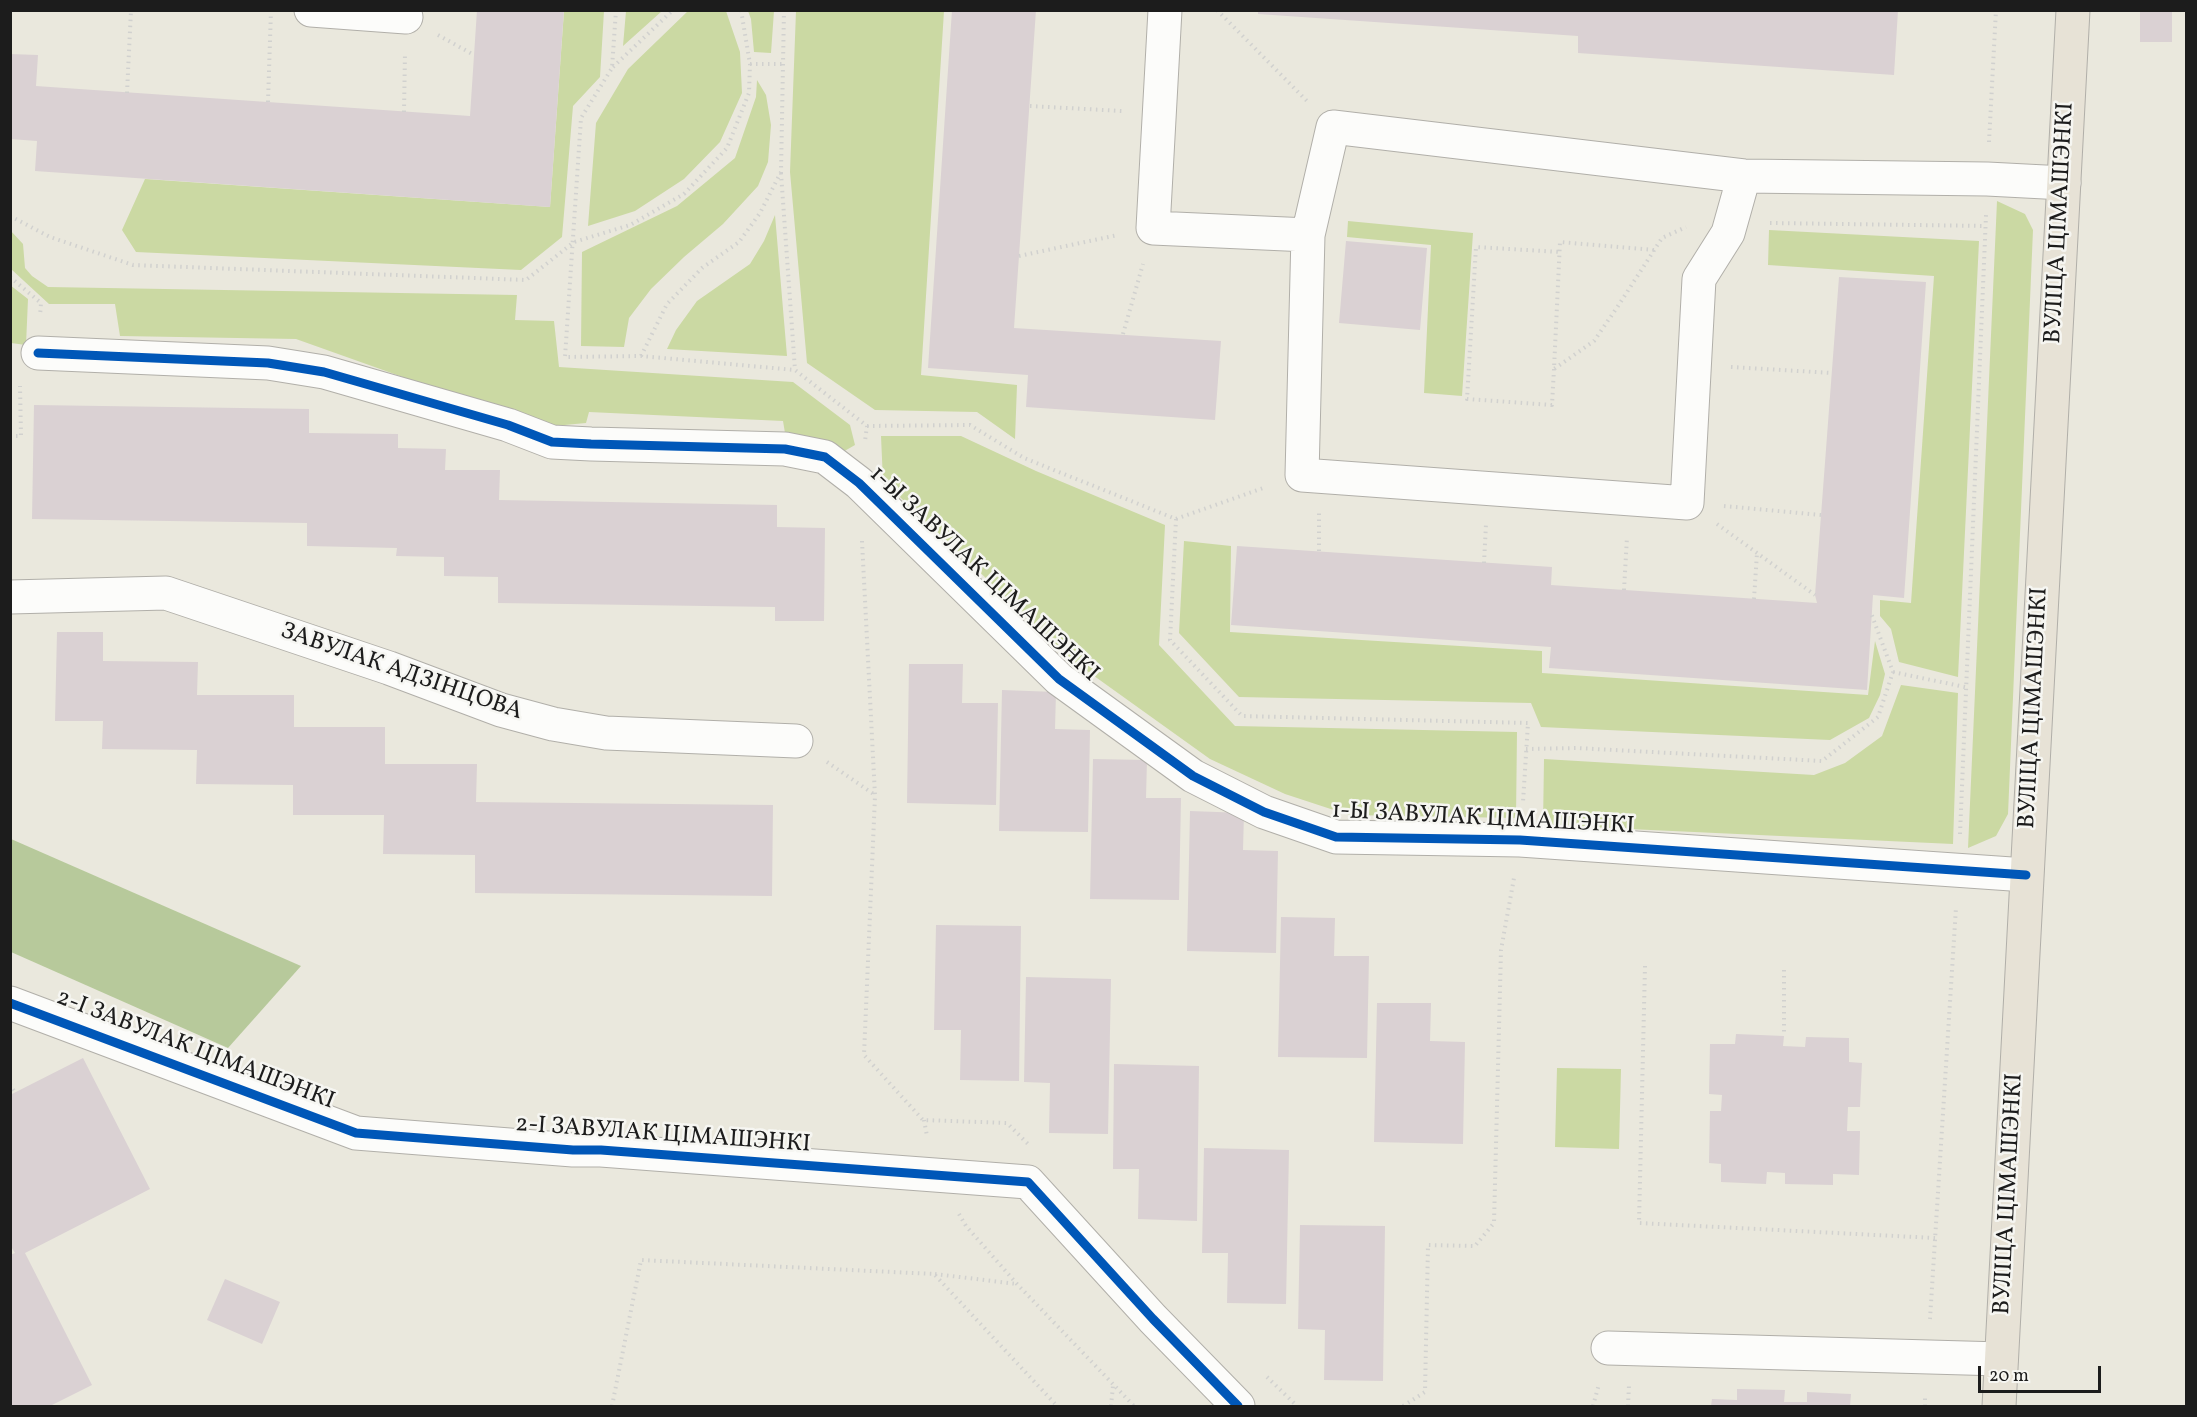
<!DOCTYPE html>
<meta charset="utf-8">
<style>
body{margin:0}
#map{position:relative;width:2197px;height:1417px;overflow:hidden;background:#eae8dd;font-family:Vollkorn,serif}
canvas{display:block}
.frame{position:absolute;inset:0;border:12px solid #1c1c1c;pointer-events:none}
.scale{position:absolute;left:1978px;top:1366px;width:123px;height:27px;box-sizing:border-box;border:3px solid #1c1c1c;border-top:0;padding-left:8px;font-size:18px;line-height:21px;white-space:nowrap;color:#1c1c1c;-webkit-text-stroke:4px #f6f6f2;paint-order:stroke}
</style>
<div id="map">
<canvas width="2197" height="1417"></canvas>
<div class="frame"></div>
<div class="scale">20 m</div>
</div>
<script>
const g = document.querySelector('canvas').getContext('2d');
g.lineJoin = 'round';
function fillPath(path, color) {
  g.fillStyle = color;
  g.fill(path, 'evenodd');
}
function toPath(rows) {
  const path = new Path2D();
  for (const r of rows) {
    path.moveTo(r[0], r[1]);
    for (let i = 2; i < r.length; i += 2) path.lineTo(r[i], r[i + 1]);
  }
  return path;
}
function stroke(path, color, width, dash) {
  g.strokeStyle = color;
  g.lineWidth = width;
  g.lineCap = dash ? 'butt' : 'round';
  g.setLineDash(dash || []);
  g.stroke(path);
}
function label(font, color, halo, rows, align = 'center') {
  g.font = font + ' Vollkorn,serif';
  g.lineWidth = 5;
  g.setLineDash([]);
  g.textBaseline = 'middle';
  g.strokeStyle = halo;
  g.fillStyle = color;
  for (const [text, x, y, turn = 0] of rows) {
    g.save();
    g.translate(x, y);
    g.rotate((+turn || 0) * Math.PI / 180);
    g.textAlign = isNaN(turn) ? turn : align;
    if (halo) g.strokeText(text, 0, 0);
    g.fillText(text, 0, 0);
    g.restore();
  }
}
fillPath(toPath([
 [564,11,604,11,600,77,573,106,562,237,521,270,136,252,122,230,145,179,550,207],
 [626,11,626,10,662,11,623,46],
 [688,11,726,11,740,52,742,93,720,142,684,179,635,211,588,226,596,123,628,69],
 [748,11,774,11,771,53,754,52,751,19],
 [796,11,944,11,921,375,1017,385,1015,439,977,412,875,410,807,363,790,172],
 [757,80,766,95,771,125,768,162,758,186,723,224,684,257,651,289,629,318,624,347,581,346,582,252,677,206,735,158,756,97],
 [1997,201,2025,214,2033,230,2008,814,1996,836,1968,848],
 [775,215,787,356,667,349,676,330,697,301,750,264,764,241],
 [1348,221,1473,233,1462,396,1424,393,1431,245,1347,237],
 [10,230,23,244,25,268,32,276,48,287,517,295,515,320,554,321,559,367,793,382,850,425,855,445,841,453,785,433,783,421,589,412,586,423,543,427,296,339,120,336,115,304,49,304,11,269],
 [1769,230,1979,241,1958,677,1899,662,1891,629,1880,616,1880,600,1911,603,1934,276,1768,265],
 [10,285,28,299,26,345,11,343],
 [881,436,961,436,1036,471,1165,525,1159,645,1235,726,1517,732,1516,818,1349,815,1285,794,1210,759,1076,663,883,481],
 [1184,541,1231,546,1230,632,1542,651,1542,673,1868,695,1875,641,1885,674,1880,695,1869,718,1830,740,1541,727,1531,703,1239,697,1179,633],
 [1901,685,1958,693,1953,844,1543,825,1544,759,1814,775,1845,763,1882,736],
 [1557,1068,1621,1069,1619,1149,1555,1147]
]), '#cbd9a3');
fillPath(toPath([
 [11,839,301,966,228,1048,11,952]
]), '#b7c99b');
fillPath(toPath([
 [477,10,564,10,550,207,35,171,37,141,10,139,10,54,38,55,36,86,470,116],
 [952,10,1036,10,1014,328,1221,341,1215,420,1026,407,1028,375,928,368],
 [1258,10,1898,10,1894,75,1578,53,1578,36,1258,14],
 [2140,11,2172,11,2172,42,2140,42],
 [1346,241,1427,248,1420,330,1339,323],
 [1839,277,1926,282,1904,598,1873,595,1867,690,1549,668,1551,647,1231,625,1237,546,1552,567,1551,585,1817,603,1815,595],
 [34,405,309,409,309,433,398,434,398,448,446,449,445,470,500,470,499,500,777,505,777,527,825,528,824,621,775,621,775,607,498,603,498,577,444,576,444,557,396,556,397,548,307,546,307,523,32,519],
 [57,632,103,632,103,661,198,662,197,695,294,695,294,727,385,727,385,764,477,764,476,802,773,805,772,896,475,893,475,855,383,854,384,815,293,815,293,785,196,784,197,750,102,749,103,721,55,721],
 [909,664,963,664,962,703,998,703,996,805,907,803],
 [1002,690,1056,692,1055,729,1090,730,1088,832,999,831],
 [1093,759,1147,760,1146,798,1181,798,1179,900,1090,899],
 [1190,811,1244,813,1243,850,1278,851,1276,953,1187,951],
 [1281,917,1335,918,1334,956,1369,956,1367,1058,1278,1057],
 [936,925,1021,926,1019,1081,960,1080,961,1030,934,1030],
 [1026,977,1111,979,1108,1134,1049,1133,1050,1083,1024,1082],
 [1377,1003,1431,1003,1430,1041,1465,1042,1463,1144,1374,1142],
 [1736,1034,1784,1036,1783,1046,1805,1047,1806,1037,1849,1038,1849,1062,1862,1063,1860,1107,1848,1107,1847,1131,1860,1131,1859,1175,1833,1174,1833,1185,1785,1184,1785,1173,1767,1172,1766,1184,1721,1182,1721,1164,1709,1163,1710,1111,1721,1111,1722,1095,1709,1094,1710,1044,1735,1044],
 [83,1058,150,1189,25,1253,92,1385,50,1406,10,1406,10,1255,15,1253,10,1245,10,1095],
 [1114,1064,1199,1066,1197,1221,1138,1219,1139,1169,1113,1169],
 [1204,1148,1289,1150,1286,1304,1227,1303,1228,1253,1202,1253],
 [1300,1225,1385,1226,1383,1381,1324,1380,1325,1330,1298,1329],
 [225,1279,280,1302,262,1344,207,1320],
 [1737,1389,1785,1390,1784,1402,1807,1402,1807,1392,1851,1394,1850,1406,1711,1406,1712,1399,1737,1400]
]), '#dad1d3');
const minor = toPath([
 [311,10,406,17],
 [1165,10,1153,228,1308,235],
 [1744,176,1728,233,1699,279,1687,503,1302,475,1308,235,1333,127,1744,176,1987,179,2064,183],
 [38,353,268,363,324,372,508,425,552,442,591,444,785,449,825,457,859,483,1059,679,1193,776,1264,812,1336,837,1520,840,2026,875],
 [10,597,166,593,389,668,501,710,553,724,606,733,796,741],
 [10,1003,356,1133,573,1150,601,1150,1028,1182,1153,1319,1238,1406],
 [1608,1348,2001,1359]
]);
const major = toPath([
 [1999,1406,2073,10]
]);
stroke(minor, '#b1afa9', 35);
stroke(major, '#b1afa9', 35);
stroke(toPath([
 [616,10,612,68,581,118,565,357,641,356,795,370,867,426,865,441],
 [1217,10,1307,101],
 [438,35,474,55],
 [750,64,782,64],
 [613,67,673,10],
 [127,93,131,10],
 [268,102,271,10],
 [1030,106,1122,111],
 [404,112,405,53],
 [1989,142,1996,10],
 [781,173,795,370],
 [10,216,50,237,133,265,526,280,574,242,630,225,684,194,727,148,749,93,750,64,741,10],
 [1770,223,1985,226],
 [1654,250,1560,242,1554,369,1594,341,1618,306,1662,238,1686,227],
 [1019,256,1118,235],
 [10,277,41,303,40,316],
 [1123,334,1143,264],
 [641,356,667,304,702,268,739,242,760,213,781,172,784,10],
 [1731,367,1832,373],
 [1554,369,1552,405,1467,399,1476,247,1560,252],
 [867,426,970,425,1024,458,1176,519,1170,640,1242,716,1528,723,1523,802],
 [10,436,21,436,20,386],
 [1724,506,1821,515],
 [1176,519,1266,487],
 [1717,524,1815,595],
 [862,541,875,796,864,1055,923,1120,1007,1123,1028,1144],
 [1319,551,1319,513],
 [1484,563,1486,524],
 [1624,590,1627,537],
 [1754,599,1757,553],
 [1893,672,1965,687],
 [1526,749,1576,748,1822,761,1878,717,1893,672,1871,613],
 [827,762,875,795],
 [1960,834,1986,215],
 [1645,966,1639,1223,1935,1238],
 [1784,970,1784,1036],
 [10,1084,15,1093],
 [924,1120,927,1136],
 [959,1214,966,1226,1017,1284,1134,1406],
 [935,1274,1017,1284],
 [1930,1319,1956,907],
 [1267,1377,1297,1406],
 [612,1406,641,1260,934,1274,1057,1406],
 [1111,1406,1113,1386],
 [1403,1406,1425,1392,1428,1245,1475,1246,1494,1223,1501,950,1514,878],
 [1593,1406,1599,1384],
 [1628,1406,1629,1385],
 [1925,1406,1925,1395]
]), '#d1d1cf', 4, [1.5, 4.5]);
stroke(minor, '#fcfcfa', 33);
stroke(major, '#e7e2d6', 33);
stroke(toPath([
 [38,353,268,363,324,372,508,425,552,442,591,444,785,449,825,457,859,483,1059,679,1193,776,1264,812,1336,837,1520,840,2026,875],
 [10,1003,356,1133,573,1150,601,1150,1028,1182,1153,1319,1238,1406]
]), '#0057b8', 9);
label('24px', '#1c1c1c', '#f6f6f2', [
 ["ВУЛІЦА ЦІМАШЭНКІ",2061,223,-87],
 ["1-Ы ЗАВУЛАК ЦІМАШЭНКІ",983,575,43],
 ["ЗАВУЛАК АДЗІНЦОВА",401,673,19],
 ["ВУЛІЦА ЦІМАШЭНКІ",2035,708,-87],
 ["1-Ы ЗАВУЛАК ЦІМАШЭНКІ",1483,820,3],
 ["2-І ЗАВУЛАК ЦІМАШЭНКІ",195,1051,21],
 ["2-І ЗАВУЛАК ЦІМАШЭНКІ",663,1136,4],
 ["ВУЛІЦА ЦІМАШЭНКІ",2010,1194,-87]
]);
</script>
